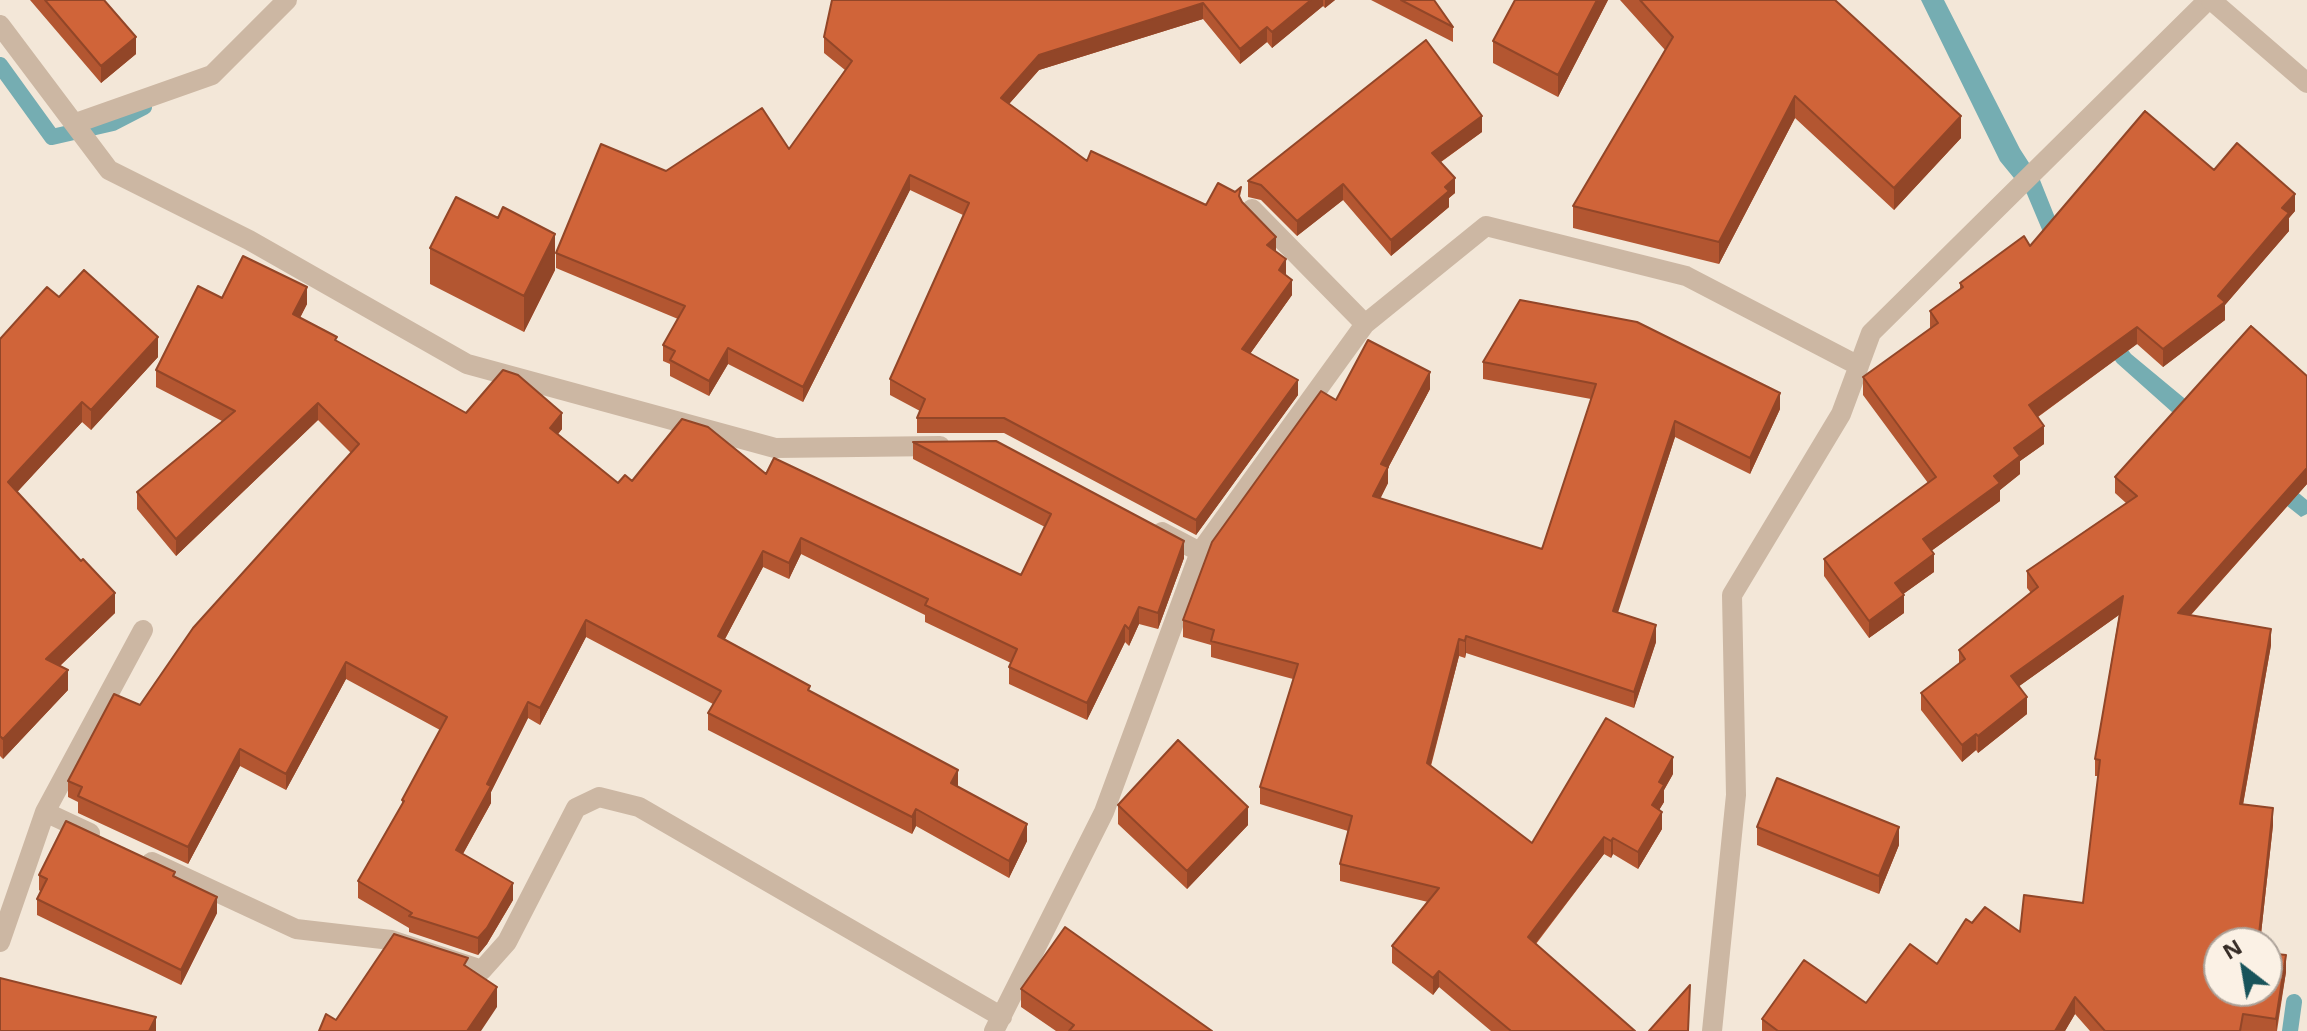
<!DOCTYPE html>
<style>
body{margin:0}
#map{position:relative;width:2307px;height:1031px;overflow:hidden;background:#f3e7d8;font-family:"Noto Sans",sans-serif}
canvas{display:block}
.north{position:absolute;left:2203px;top:927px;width:80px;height:80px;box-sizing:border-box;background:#fbf1e5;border:2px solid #aca299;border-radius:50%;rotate:329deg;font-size:22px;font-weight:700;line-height:32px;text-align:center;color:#362c26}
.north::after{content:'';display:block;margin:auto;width:28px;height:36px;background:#18545b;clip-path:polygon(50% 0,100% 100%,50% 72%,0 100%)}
</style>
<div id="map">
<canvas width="2307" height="1031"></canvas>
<div class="north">N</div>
</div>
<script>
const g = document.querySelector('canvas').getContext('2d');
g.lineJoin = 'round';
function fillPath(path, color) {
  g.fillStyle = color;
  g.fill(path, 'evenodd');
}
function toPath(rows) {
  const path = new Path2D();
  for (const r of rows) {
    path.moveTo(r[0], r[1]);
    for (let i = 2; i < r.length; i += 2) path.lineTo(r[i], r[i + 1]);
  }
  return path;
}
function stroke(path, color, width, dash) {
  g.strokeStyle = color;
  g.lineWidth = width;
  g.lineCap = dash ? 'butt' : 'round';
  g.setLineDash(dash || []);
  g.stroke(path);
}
fillPath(toPath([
 [1921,0,1944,0,2020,149,2040,180,2058,225,2117,336,2131,354,2307,500,2307,514,2301,517,2200,437,2117,363,2102,343,2043,232,2027,194,2000,161]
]), '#75adb2');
stroke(toPath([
 [0,65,52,137,113,123,144,107],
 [2290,1031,2294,1002]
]), '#75adb2', 16);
stroke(toPath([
 [0,25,109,170,249,240,467,364,775,448,940,446],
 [76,123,212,75,287,0],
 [1252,209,1365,324,1486,226,1686,276,1859,366],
 [1162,532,1200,552,1365,324],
 [45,812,90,833],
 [152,862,296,929,391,940,482,970,507,942,576,808,599,797,639,807,1002,1017],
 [0,942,45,812,143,630],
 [994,1031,1104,812,1200,552],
 [1712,1031,1736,795,1732,595,1841,414,1871,333,2208,0]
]), '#ccb7a3', 20);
stroke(toPath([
 [2211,0,2307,83]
]), '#ccb7a3', 20);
fillPath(toPath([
 [30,0,104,0,136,54,101,83],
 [832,0,1335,0,1325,8,1323,6,1272,48,1267,42,1240,64,1203,19,1039,70,1009,104,1087,161,1206,205,1241,200,1276,252,1292,295,1250,354,1298,395,1196,535,1004,433,917,433,917,418,920,411,890,395,890,379,963,215,910,190,803,402,728,364,709,396,670,376,670,364,663,361,663,345,678,319,556,268,556,253,666,171,789,149,845,70,824,53,824,37],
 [1371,0,1434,0,1453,27,1453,42],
 [1515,0,1608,0,1558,97,1493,63,1493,41],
 [1620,0,1835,0,1961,138,1894,210,1795,118,1719,264,1573,228,1573,206,1665,50],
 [1482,132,1441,162,1455,193,1449,198,1449,207,1391,256,1343,200,1297,236,1261,200,1248,197,1248,181],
 [2214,170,2295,211,2289,218,2289,231,2225,305,2225,320,2163,367,2137,344,2038,417,2044,444,2020,461,2020,474,2000,490,2000,501,1931,551,1934,572,1903,594,1904,613,1869,638,1824,576,1824,559,1928,483,1863,395,1863,377,1930,329,1930,311,1960,290,1960,283,2030,246],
 [430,248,555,270,524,332,430,284],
 [59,297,158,357,91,430,82,422,17,492,115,613,60,666,68,690,3,759,0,756,0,339],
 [222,298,307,304,300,318,337,341,466,413,562,429,558,434,618,483,632,481,766,474,1021,575,1045,527,913,459,913,442,1184,558,1158,629,1139,624,1129,646,1125,642,1087,720,1009,684,1009,667,1011,663,925,622,925,615,801,554,789,579,763,567,725,639,810,692,958,786,1027,841,1009,878,916,826,912,834,708,730,708,713,713,704,586,637,540,725,528,718,491,792,491,803,463,854,513,900,487,944,478,955,409,932,409,928,358,898,358,881,402,804,402,800,440,730,346,679,286,790,240,766,188,864,78,813,78,802,68,797,68,781,140,705,351,453,318,420,176,556,137,509,137,492,222,421,156,387,156,370],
 [1483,362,1780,409,1750,474,1675,437,1617,613,1656,642,1634,708,1466,653,1465,658,1459,656,1431,766,1532,843,1673,774,1664,790,1664,802,1659,810,1662,829,1638,869,1613,854,1611,858,1604,854,1536,944,1635,1031,1491,1031,1439,987,1433,995,1392,963,1392,946,1428,902,1340,881,1340,864,1348,831,1260,804,1260,787,1293,679,1211,657,1211,645,1183,637,1183,620,1336,400,1430,389,1388,468,1388,483,1380,499,1542,549,1591,399,1483,379],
 [2307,376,2307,484,2191,615,2271,645,2243,805,2273,825,2260,943,2219,943,2286,972,2277,1031,2090,1031,2075,1014,2065,1031,1762,1031,1762,1019,1866,1003,1937,964,1972,923,2020,932,2083,903,2098,776,2095,776,2095,759,2119,615,2019,686,2027,714,1978,753,1976,750,1962,762,1921,710,1921,693,1959,664,1959,650,2031,593,2027,588,2027,571,2126,503,2115,493,2115,477],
 [1118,805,1248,825,1187,889,1118,824],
 [1757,827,1899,845,1879,894,1757,845],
 [39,875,175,876,217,913,181,985,37,915,37,899,41,892,39,890],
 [1021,989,1212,1031,1056,1031,1021,1007]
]), '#b35631');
fillPath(toPath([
 [1311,0,1323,0,1323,6,1272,48,1272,32],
 [1325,0,1335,0,1325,8],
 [1597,0,1608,0,1558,97,1558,75],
 [1203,3,1203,19,1039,70,1001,113,1001,98,1039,55],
 [1267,27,1267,42,1240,64,1240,49],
 [136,37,136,54,101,83,101,66],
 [1795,96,1795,118,1719,264,1719,242],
 [1482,116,1482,132,1432,168,1432,153],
 [1961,116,1961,138,1894,210,1894,188],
 [910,175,910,190,803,402,803,387],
 [1455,178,1455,193,1449,198,1449,207,1391,256,1391,240],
 [1343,184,1343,200,1297,236,1297,221],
 [2295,194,2295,211,2289,218,2289,231,2225,305,2225,320,2163,367,2163,349,2218,296,2282,208],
 [555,234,555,270,524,332,524,296],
 [1276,237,1276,252,1267,245],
 [1286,259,1286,275,1279,270],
 [1292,280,1292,295,1242,365,1242,349],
 [307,287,307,304,293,331,293,314],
 [2137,327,2137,344,2029,423,2029,405],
 [158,337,158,357,91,430,91,410],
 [728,348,728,364,709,396,709,381],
 [1430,372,1430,389,1388,468,1388,483,1373,513,1373,496,1381,464],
 [1298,380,1298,395,1196,535,1196,520],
 [1780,393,1780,409,1750,474,1750,458],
 [82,402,82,422,8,502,8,482],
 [318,403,318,420,176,556,176,539],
 [562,413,562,429,550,444,550,428],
 [1675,421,1675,437,1613,628,1613,611],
 [2044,426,2044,444,2020,461,2020,474,2000,490,2000,501,1923,557,1923,539,2014,448],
 [2307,468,2307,484,2178,629,2178,613],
 [801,538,801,554,789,579,789,563],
 [1184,541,1184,558,1158,629,1158,613],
 [763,551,763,567,718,652,718,636],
 [1934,554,1934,572,1895,600,1895,583],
 [115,593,115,613,46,679,46,659],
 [1904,595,1904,613,1869,638,1869,621],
 [2123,596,2123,612,2011,692,2011,676],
 [1139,607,1139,624,1129,646,1129,629],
 [586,620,586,637,540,725,540,708],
 [1125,625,1125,642,1087,720,1087,703],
 [1656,625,1656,642,1634,708,1634,692],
 [2271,629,2271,645,2240,821,2240,804],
 [1466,636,1466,653,1465,658,1465,641],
 [1459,639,1459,656,1427,779,1427,763],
 [346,662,346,679,286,790,286,774],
 [68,670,68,690,3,759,3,739],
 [2027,697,2027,714,1978,753,1978,736],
 [528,702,528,718,491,792,491,803,456,866,456,850,487,784],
 [1976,734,1976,750,1962,762,1962,745],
 [240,749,240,766,188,864,188,847],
 [1673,757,1673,774,1664,790,1664,802,1652,822,1652,805,1659,782],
 [958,770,958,787,951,783],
 [1248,807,1248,825,1187,889,1187,871],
 [2273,808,2273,825,2260,943,2258,943],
 [916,809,916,826,912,834,912,817],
 [1662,812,1662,829,1638,869,1638,852],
 [1027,824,1027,841,1009,878,1009,861],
 [1899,827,1899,845,1879,894,1879,876],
 [1604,837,1604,854,1528,953,1528,937],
 [1613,838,1613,854,1611,858,1611,841],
 [513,883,513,900,487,944,478,955,478,938],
 [217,897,217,913,181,985,181,970],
 [2286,955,2286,972,2276,1031,2276,1019],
 [1439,971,1439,987,1433,995,1433,978],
 [497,987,497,1007,481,1031,467,1031],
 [2075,997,2075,1014,2065,1031,2055,1031],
 [156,1017,156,1031,149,1031]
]), '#924628');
const building = toPath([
 [45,0,104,0,136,37,101,66,45,0],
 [832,0,1311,0,1272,32,1267,27,1240,49,1203,3,1039,55,1001,98,1087,161,1091,151,1206,205,1218,183,1235,192,1241,187,1239,196,1242,202,1276,237,1267,245,1286,259,1279,270,1292,280,1242,349,1298,380,1196,520,1004,418,917,418,925,399,890,379,969,203,910,175,803,387,728,348,709,381,670,360,675,351,663,345,685,306,556,253,601,144,666,171,762,108,789,149,852,61,824,37,832,0],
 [1401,0,1434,0,1453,27,1401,0],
 [1515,0,1597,0,1558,75,1493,41,1515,0],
 [1640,0,1835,0,1961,116,1894,188,1795,96,1719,242,1573,206,1673,37,1640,0],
 [1426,40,1482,116,1432,153,1455,178,1445,187,1449,191,1391,240,1343,184,1297,221,1261,185,1248,181,1426,40],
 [2145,111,2214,170,2237,143,2295,194,2282,208,2289,213,2218,296,2225,302,2163,349,2137,327,2029,405,2044,426,2014,448,2020,456,1994,476,2000,483,1923,539,1934,554,1895,583,1904,595,1869,621,1824,559,1936,477,1863,377,1938,323,1930,311,1963,287,1960,283,2024,236,2030,246,2145,111],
 [456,197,498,218,503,207,555,234,524,296,430,248,456,197],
 [243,256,307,287,293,314,337,337,335,340,466,413,503,370,518,375,562,413,550,428,618,483,625,475,632,481,682,419,708,427,766,474,774,458,1021,575,1051,514,913,442,996,441,1184,541,1158,613,1139,607,1129,629,1125,625,1087,703,1009,667,1017,649,925,605,928,599,801,538,789,563,763,551,718,636,810,686,808,690,958,770,951,783,1027,824,1009,861,916,809,912,817,708,713,721,691,586,620,540,708,528,702,487,784,491,786,456,850,513,883,487,928,478,938,409,916,412,913,358,881,404,801,402,800,447,717,346,662,286,774,240,749,188,847,78,796,82,787,68,781,114,694,140,705,193,628,359,444,318,403,176,539,137,492,235,411,156,370,198,286,222,298,243,256],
 [84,270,158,337,91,410,82,402,8,482,81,561,83,559,115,593,46,659,68,670,3,739,0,736,0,339,47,287,59,297,84,270],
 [1520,300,1637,322,1780,393,1750,458,1675,421,1613,611,1656,625,1634,692,1466,636,1465,641,1459,639,1427,763,1532,843,1606,718,1673,757,1659,782,1664,785,1652,805,1662,812,1638,852,1613,838,1611,841,1604,837,1528,937,1635,1031,1511,1031,1439,971,1433,978,1392,946,1439,888,1340,864,1352,816,1260,787,1298,664,1211,641,1214,630,1183,620,1212,542,1321,391,1336,400,1368,340,1430,372,1381,464,1388,467,1373,496,1542,549,1596,384,1483,362,1520,300],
 [2251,326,2307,376,2307,468,2178,613,2271,629,2240,804,2273,808,2258,943,2219,943,2219,991,2267,991,2267,953,2286,955,2276,1019,2243,1014,2240,1031,2105,1031,2075,997,2055,1031,1778,1031,1762,1019,1804,960,1866,1003,1910,944,1937,964,1966,919,1972,923,1985,907,2020,932,2024,895,2083,903,2100,760,2095,759,2123,596,2011,676,2027,697,1978,736,1976,734,1962,745,1921,693,1965,659,1959,650,2038,587,2027,571,2137,496,2115,477,2251,326],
 [1178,740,1248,807,1187,871,1118,805,1178,740],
 [1777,778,1899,827,1879,876,1757,827,1777,778],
 [66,821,175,872,173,876,217,897,181,970,37,899,47,879,39,875,66,821],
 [1065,927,1212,1031,1069,1031,1074,1025,1021,989,1065,927],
 [394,934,468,958,464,965,497,987,467,1031,319,1031,326,1014,336,1020,394,934],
 [0,978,156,1017,149,1031,0,1031,0,978],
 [1690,985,1688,1031,1649,1031,1690,985]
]);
fillPath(building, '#d06439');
stroke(building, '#924628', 2);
</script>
